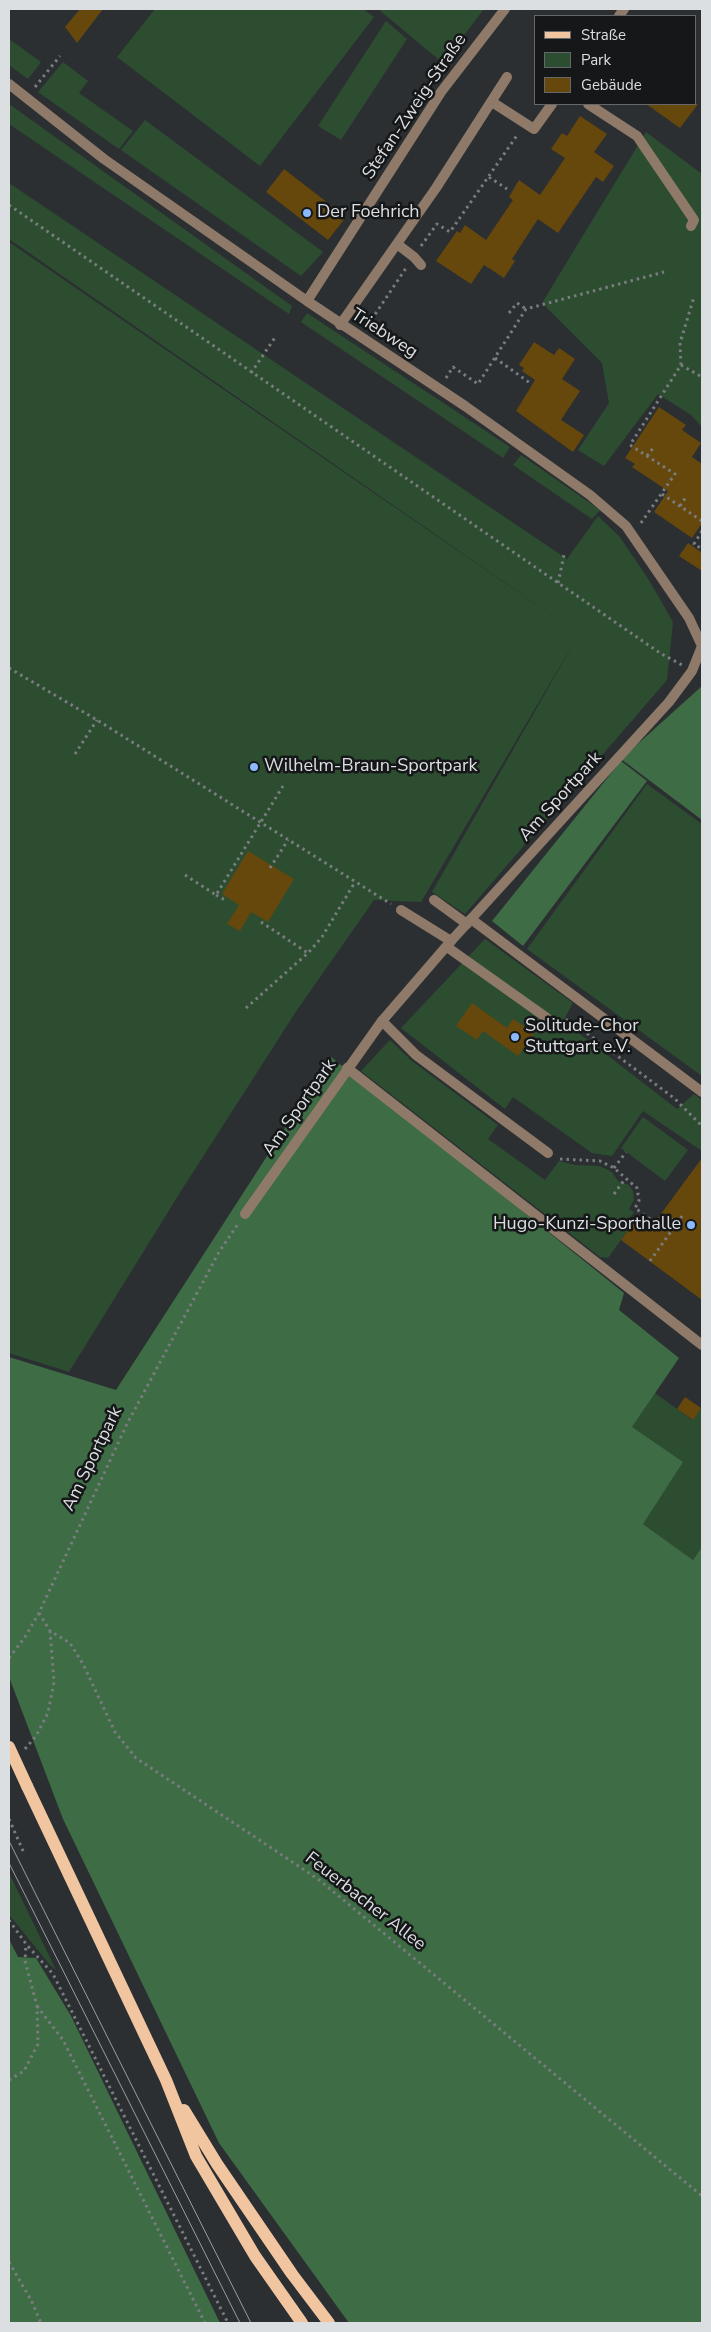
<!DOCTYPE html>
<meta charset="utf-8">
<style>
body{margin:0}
#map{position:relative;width:711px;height:2332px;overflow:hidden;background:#2b2f32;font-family:"Nunito Sans",sans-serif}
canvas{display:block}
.frame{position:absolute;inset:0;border:10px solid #dcdfe1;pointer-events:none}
.legend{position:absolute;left:534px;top:15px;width:162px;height:90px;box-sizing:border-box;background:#151718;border:1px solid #656768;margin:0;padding:6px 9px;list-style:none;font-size:15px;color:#dcdfe1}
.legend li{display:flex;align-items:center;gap:10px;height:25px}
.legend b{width:25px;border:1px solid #656768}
</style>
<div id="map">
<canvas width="711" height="2332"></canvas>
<div class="frame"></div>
<ul class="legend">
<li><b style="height:6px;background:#f2c5a1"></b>Straße</li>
<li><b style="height:14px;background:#2d4d31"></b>Park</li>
<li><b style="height:14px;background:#66470c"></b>Gebäude</li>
</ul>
</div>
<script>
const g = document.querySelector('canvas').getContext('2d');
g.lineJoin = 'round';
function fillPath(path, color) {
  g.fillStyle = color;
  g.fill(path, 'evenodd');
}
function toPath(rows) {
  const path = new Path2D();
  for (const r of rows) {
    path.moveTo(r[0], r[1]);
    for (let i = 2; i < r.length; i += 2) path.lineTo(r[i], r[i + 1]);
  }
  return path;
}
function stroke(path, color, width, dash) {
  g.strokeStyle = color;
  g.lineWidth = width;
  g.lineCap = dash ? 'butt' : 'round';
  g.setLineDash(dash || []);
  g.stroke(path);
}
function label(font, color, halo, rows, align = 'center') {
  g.font = font + ' "Nunito Sans",sans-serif';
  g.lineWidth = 5;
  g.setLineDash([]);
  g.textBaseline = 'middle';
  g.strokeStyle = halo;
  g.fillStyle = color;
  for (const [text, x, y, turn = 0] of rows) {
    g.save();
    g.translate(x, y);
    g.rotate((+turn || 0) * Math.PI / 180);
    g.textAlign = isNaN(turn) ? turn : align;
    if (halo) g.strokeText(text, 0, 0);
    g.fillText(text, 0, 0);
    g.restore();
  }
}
fillPath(toPath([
 [155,9,363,9,374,17,260,166,117,57],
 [378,9,484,9,443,63],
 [386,21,407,39,341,140,318,126],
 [9,39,41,62,28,79,9,65],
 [63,62,88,81,79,93,133,131,119,149,38,92],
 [9,104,292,306,289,314,9,124],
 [145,120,323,252,301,276,121,150],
 [646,132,702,174,702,427,691,415,658,394,604,466,578,450,609,403,602,363,542,303],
 [9,183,567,559,598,516,619,536,649,580,673,622,667,680,465,914,432,892,576,639,421,902,374,900,297,1010,181,1191,69,1372,9,1353,9,242,579,634,9,239],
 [307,313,510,447,503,458,301,322],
 [521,455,600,510,592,519,513,465],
 [647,784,702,824,702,1076,527,949],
 [485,939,573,1003,563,1021,677,1109,694,1094,702,1100,702,1151,643,1111,612,1156,592,1153,513,1097,505,1109,401,1028],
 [390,1040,412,1061,498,1125,488,1139,545,1180,559,1161,575,1165,600,1166,612,1172,618,1181,629,1185,633,1191,634,1200,629,1209,634,1212,624,1226,628,1230,608,1258,600,1257,361,1071],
 [643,1117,688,1150,665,1181,621,1148],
 [655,1393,692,1420,702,1406,702,1547,693,1560,643,1524,632,1427],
 [9,1873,56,1970,50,1965,10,1916]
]), '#2d4d31');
fillPath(toPath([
 [702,686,702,820,621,759],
 [621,761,647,781,523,946,492,921],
 [331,1057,624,1293,619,1310,679,1358,632,1427,683,1462,643,1524,693,1560,702,1547,702,2323,349,2323,219,2143,63,1819,9,1677,9,1357,116,1390],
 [9,1939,18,1957,36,1958,71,2016,220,2323,9,2323]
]), '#3e6c44');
fillPath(toPath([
 [80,9,103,9,77,43,65,27],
 [646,104,698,104,680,128],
 [580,116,607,134,594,152,614,166,603,182,596,177,558,233,538,219,512,259,515,261,504,278,484,265,471,284,436,261,457,231,460,233,465,225,486,240,513,200,509,197,519,180,540,195,565,158,551,149,562,133,567,136],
 [284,169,346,217,328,240,266,192],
 [534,342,554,355,559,348,575,359,562,379,580,391,561,420,584,435,573,452,516,411,535,380,522,371,524,368,519,365],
 [659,407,686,425,682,430,701,443,692,457,702,464,702,523,692,538,654,512,668,491,632,467,635,464,625,458],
 [688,543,702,553,702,571,679,556],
 [248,851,294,879,268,922,251,912,240,931,227,924,239,905,222,894],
 [472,1003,507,1028,513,1019,534,1033,518,1056,483,1031,477,1040,456,1026],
 [702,1158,702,1300,621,1240,639,1215,652,1226],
 [685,1397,701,1408,693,1420,677,1409]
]), '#66470c');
stroke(toPath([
 [35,87,60,56],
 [489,177,507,189],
 [9,205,660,653,682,665],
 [421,246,437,224,450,232,518,134],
 [509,313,517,303,526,309],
 [368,325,406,268],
 [495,358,530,383],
 [681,365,680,343,694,297],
 [251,373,276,336],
 [446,378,453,367,478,384,526,309,664,272],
 [647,456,654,447],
 [662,494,702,521],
 [680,506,686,497],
 [641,523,675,474,630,445,681,365,702,377],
 [702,531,694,544,702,549],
 [558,583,564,555],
 [9,668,97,720,391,904],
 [75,754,97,720],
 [270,868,288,840],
 [185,875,216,895,283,786],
 [216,895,225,900],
 [261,922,308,953],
 [246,1008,308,953,322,937,355,882],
 [559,1021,569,1020,674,1098,702,1126],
 [560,1159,600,1161,614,1168,637,1188,639,1201,635,1208,664,1229,671,1219,677,1223,682,1216],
 [614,1168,626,1152],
 [614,1194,625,1179],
 [650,1261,677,1223],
 [39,1613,50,1631,70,1643,83,1664,115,1732,136,1758,318,1879,702,2196],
 [9,1658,25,1637,39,1613,127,1424,219,1252,238,1224],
 [25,1749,36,1736,48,1713,54,1682,50,1631],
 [9,1819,24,1853],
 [9,1920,26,1944,53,1974,228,2323],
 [37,2006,63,2040,205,2323],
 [9,2080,24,2071,38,2044,37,2006,25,1961,26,1944],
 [9,2262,31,2300,41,2323]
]), '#797d7f', 3, [2.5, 4]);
stroke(toPath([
 [619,16,624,9],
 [492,102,534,129,552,104],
 [588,104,637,136,694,220,691,226],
 [397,244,414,257,421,265],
 [340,325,436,188,507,77],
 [434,900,467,924],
 [401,910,451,941],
 [471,919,702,1092],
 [447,947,547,1018],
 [382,1021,416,1055,548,1153],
 [347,1068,702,1345]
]), '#8f7a69', 10);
stroke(toPath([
 [9,84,104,159,307,301,465,406,590,495,626,526,689,618,702,646],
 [307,301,441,92,505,9],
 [245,1214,382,1021,451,941,669,702,692,671,702,646]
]), '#8f7a69', 10);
stroke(toPath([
 [27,1786,166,2080,196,2156,255,2256,302,2323],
 [184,2110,217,2164,292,2274,329,2323]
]), '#f2c5a1', 12);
stroke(toPath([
 [9,1841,251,2323],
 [9,1863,240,2323]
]), '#9c9fa1', 1);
stroke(toPath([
 [9,1747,27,1786]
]), '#f2c5a1', 12);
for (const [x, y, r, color] of [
 [307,213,5,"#8abafc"],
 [254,767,5,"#8abafc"],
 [515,1037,5,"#8abafc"],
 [691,1225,5,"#8abafc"]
]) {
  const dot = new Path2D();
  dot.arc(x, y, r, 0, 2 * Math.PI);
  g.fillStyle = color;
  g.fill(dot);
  stroke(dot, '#151718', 2);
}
label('18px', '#dcdfe1', '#151718', [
 ["Stefan-Zweig-Straße",415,107,-56],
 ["Triebweg",384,334,33],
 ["Am Sportpark",561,797,-48],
 ["Am Sportpark",300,1108,-55],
 ["Am Sportpark",93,1459,-64],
 ["Feuerbacher Allee",365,1902,38]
]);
label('18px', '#dcdfe1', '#151718', [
 ["Der Foehrich",317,213],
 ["Wilhelm-Braun-Sportpark",264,767],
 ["Solitude-Chor",525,1027],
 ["Stuttgart e.V.",525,1048],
 ["Hugo-Kunzi-Sporthalle",681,1225,"right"]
], 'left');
</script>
